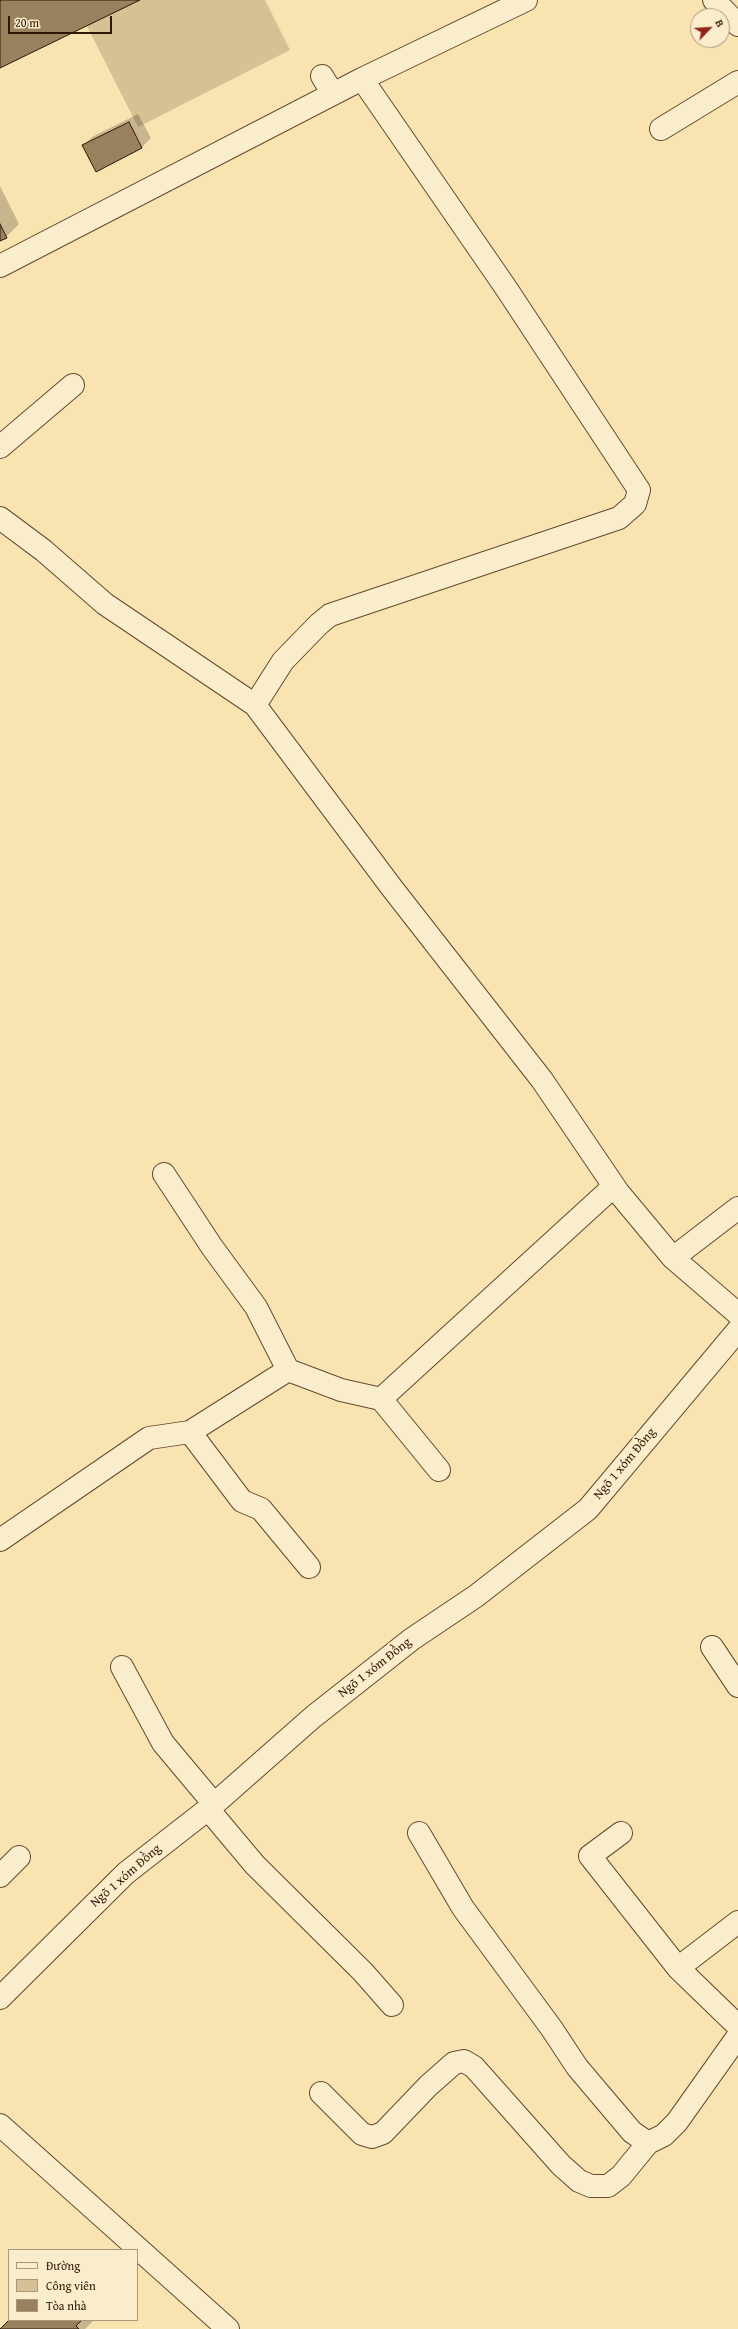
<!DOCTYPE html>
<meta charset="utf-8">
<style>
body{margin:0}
#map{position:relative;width:738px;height:2329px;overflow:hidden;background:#f8e3b1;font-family:"Gentium Book Plus",serif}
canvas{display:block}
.legend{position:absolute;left:8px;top:2249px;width:130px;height:72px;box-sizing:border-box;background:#faedcc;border:1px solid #aa977c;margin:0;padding:5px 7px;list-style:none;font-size:12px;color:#321604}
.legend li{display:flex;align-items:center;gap:8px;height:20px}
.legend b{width:20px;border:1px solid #aa977c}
.north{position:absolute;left:690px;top:8px;width:40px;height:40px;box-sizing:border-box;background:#faedcc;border:1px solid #aa977c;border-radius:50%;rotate:65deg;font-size:11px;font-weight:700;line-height:16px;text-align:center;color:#321604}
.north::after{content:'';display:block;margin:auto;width:14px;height:18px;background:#8f2418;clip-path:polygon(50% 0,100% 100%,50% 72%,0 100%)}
.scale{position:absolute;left:8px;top:16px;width:104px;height:18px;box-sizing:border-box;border:2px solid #321604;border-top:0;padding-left:5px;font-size:12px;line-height:14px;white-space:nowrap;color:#321604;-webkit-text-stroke:3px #faedcc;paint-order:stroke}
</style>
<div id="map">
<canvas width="738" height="2329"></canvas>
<ul class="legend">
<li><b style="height:5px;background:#faedcc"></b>Đường</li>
<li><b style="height:11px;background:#d6c094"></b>Công viên</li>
<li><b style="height:11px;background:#99815e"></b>Tòa nhà</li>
</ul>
<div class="north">B</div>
<div class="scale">20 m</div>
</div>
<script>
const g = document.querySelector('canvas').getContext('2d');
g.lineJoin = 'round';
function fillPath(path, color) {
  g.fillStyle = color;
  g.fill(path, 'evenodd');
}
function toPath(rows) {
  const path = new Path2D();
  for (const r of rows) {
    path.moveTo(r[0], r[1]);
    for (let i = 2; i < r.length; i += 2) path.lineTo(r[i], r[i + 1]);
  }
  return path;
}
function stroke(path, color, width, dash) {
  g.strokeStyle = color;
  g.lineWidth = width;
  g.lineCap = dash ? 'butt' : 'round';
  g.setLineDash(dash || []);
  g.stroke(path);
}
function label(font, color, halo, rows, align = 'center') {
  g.font = font + ' "Gentium Book Plus",serif';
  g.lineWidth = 4;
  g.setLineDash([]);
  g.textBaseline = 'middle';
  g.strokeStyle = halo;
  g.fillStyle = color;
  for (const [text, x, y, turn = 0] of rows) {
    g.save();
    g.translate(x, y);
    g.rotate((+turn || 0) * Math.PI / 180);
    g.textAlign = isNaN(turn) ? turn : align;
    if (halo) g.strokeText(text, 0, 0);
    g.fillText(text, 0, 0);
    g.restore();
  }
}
fillPath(toPath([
 [129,0,265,0,290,50,138,127,85,22]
]), '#d6c094');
fillPath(toPath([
 [138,114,151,138,142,147,96,170,83,146,92,137],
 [0,186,19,224,6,237,0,240],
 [10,2320,94,2320,85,2329,1,2329]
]), '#0003');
const building = toPath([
 [0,0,140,0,0,68,0,0],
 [129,122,142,148,96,172,82,145,129,122],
 [0,224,7,238,0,241,0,224],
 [9,2320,82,2320,76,2326,79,2329,0,2329,9,2320]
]);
fillPath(building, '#99815e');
stroke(building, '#321604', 1);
const minor = toPath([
 [714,0,738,25],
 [322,76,333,94],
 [661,129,738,82],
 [0,266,362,79,526,0],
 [0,447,73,385],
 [0,518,43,550,105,604,255,705,392,888,542,1080,618,1192,673,1258,738,1314],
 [255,705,283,661,319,624,330,615,619,518,635,504,639,490,506,288,362,79],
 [164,1174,212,1247,256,1307,288,1370],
 [673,1258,738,1208],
 [381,1399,439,1470],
 [190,1432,242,1501,261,1509,309,1567],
 [0,1540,149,1438,190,1432,288,1370,341,1390,381,1399,614,1186],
 [712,1647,738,1686],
 [122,1667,163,1743,214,1804],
 [208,1809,255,1865,363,1972,392,2005],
 [419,1833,463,1908,552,2029,577,2067,632,2132,648,2143,664,2135,677,2122,738,2036],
 [621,1833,590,1856,678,1968,738,2026],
 [0,1876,19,1857],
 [678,1968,738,1922],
 [0,1998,126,1873,212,1806,313,1717,412,1639,476,1596,588,1509,738,1330],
 [321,2093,362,2134,372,2137,383,2133,428,2086,454,2063,464,2061,474,2067,561,2165,579,2181,591,2186,608,2186,621,2176,648,2143],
 [0,2125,228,2329]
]);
stroke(minor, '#64492f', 24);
stroke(minor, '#faedcc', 22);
label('13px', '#321604', '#faedcc', [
 ["Ngõ 1 xóm Đồng",625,1464,-50],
 ["Ngõ 1 xóm Đồng",375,1668,-38],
 ["Ngõ 1 xóm Đồng",126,1876,-41]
]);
</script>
